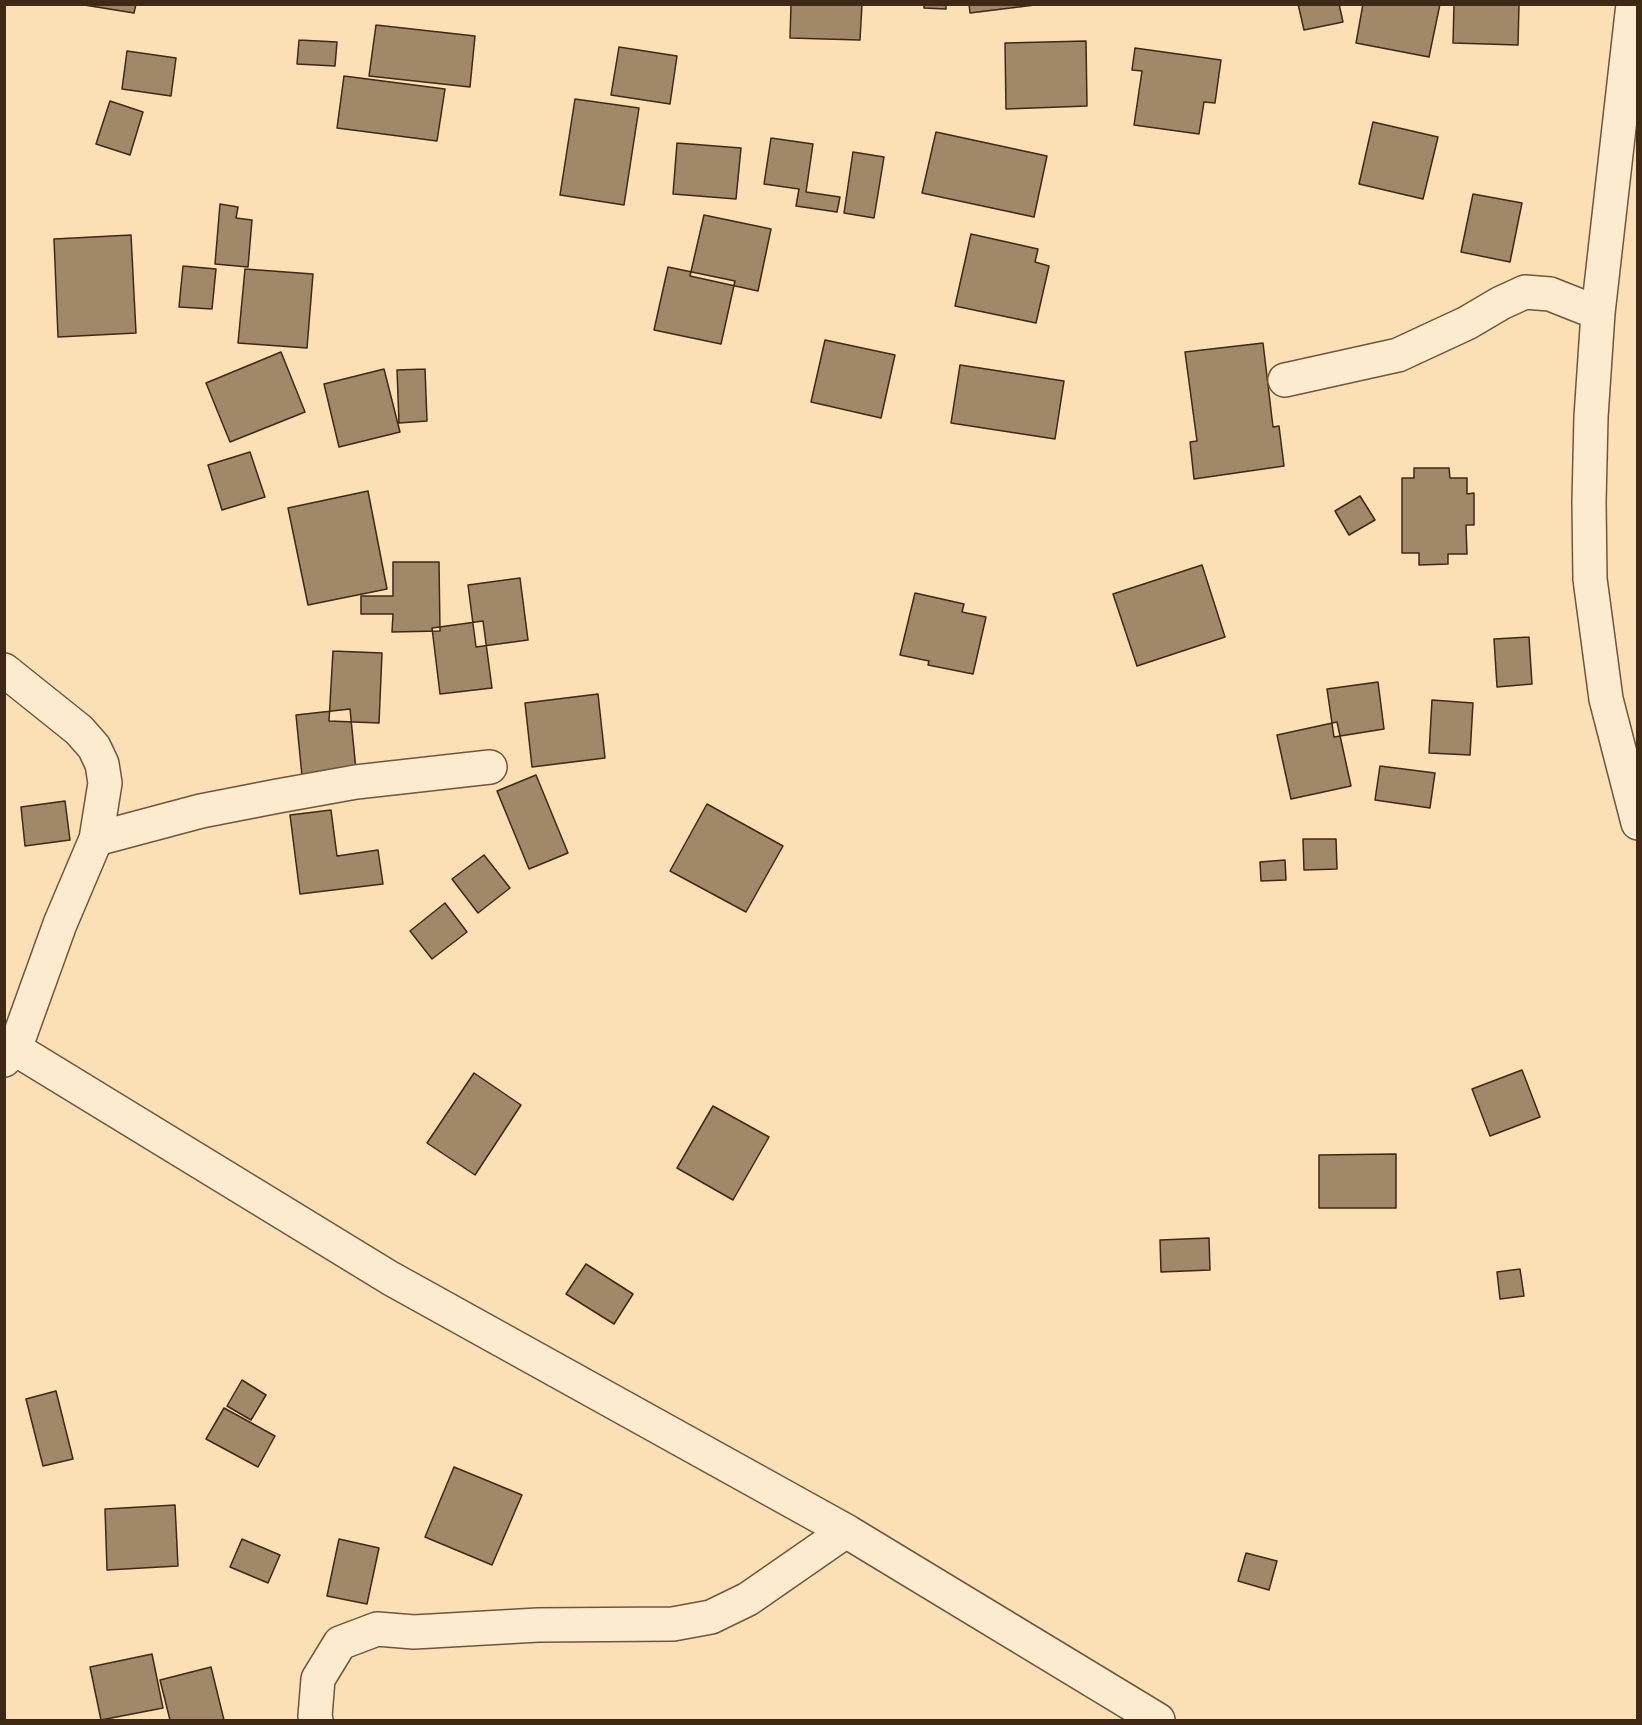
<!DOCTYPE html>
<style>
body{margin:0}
#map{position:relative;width:1642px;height:1725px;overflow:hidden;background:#fbe0b5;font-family:"Old Standard TT",serif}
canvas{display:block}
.frame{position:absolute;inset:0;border:6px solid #3f2816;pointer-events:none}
</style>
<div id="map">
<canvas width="1642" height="1725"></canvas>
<div class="frame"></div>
</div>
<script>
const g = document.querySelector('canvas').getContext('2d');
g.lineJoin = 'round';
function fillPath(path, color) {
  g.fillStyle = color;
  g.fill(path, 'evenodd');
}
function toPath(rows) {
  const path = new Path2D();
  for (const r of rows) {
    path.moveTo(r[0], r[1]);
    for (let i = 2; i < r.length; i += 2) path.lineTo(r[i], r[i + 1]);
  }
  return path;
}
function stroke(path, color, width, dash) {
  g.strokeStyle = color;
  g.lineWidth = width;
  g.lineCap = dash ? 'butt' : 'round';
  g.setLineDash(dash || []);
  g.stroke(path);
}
const building = toPath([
 [78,4,136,4,134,13,78,4],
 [791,4,862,4,860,40,790,38,791,4],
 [924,4,946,4,946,9,924,8,924,4],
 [969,4,1043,4,970,13,969,4],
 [1298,4,1339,4,1343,22,1304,30,1298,4],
 [1363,4,1440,4,1429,57,1356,43,1363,4],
 [1454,4,1519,4,1518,45,1453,43,1454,4],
 [376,25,475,36,470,87,369,76,376,25],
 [299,40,337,42,335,66,297,64,299,40],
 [1086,41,1087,106,1006,109,1005,43,1086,41],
 [619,47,677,56,670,104,611,95,619,47],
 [1135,48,1221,60,1215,103,1204,102,1199,134,1134,125,1142,71,1132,70,1135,48],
 [127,51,176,58,171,96,122,89,127,51],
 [344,76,445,89,437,141,337,128,344,76],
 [575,99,639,108,624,205,560,195,575,99],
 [110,101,143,112,130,155,96,144,110,101],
 [1373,122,1438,137,1423,199,1359,184,1373,122],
 [936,132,1047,156,1034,217,922,193,936,132],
 [771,138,813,144,806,192,840,197,837,212,796,206,799,189,764,184,771,138],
 [677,143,741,148,736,199,673,194,677,143],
 [853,152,884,157,874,218,844,213,853,152],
 [1473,194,1522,203,1510,262,1461,252,1473,194],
 [220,204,238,207,236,218,252,220,248,267,215,264,220,204],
 [704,215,771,229,758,291,690,276,704,215],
 [971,234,1038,249,1035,262,1049,266,1036,323,955,306,971,234],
 [131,235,136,333,58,337,54,239,131,235],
 [183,266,216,269,212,309,179,307,183,266],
 [668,267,735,281,721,344,654,330,668,267],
 [245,269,313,274,307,348,238,343,245,269],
 [825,340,895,355,881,418,811,402,825,340],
 [1263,343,1273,427,1279,426,1284,466,1194,479,1190,442,1197,441,1185,352,1263,343],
 [281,352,305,412,230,442,206,383,281,352],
 [960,365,1064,381,1055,439,951,423,960,365],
 [384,369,400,432,339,447,324,384,384,369],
 [425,369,427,421,399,423,397,370,425,369],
 [250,452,265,497,222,510,208,465,250,452],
 [1414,468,1449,468,1450,478,1467,478,1467,494,1474,493,1474,525,1466,525,1467,554,1448,554,1448,564,1419,565,1419,553,1402,553,1402,478,1414,478,1414,468],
 [368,491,387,589,308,605,288,508,368,491],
 [1360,496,1375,520,1349,535,1335,511,1360,496],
 [393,562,439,562,440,631,392,632,393,614,361,614,361,596,393,596,393,562],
 [1202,565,1225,637,1137,666,1113,594,1202,565],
 [520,578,528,640,476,647,468,585,520,578],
 [915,593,964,604,962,612,986,617,973,674,928,665,929,661,900,655,915,593],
 [483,621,492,688,440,694,432,628,483,621],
 [1529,637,1532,684,1497,687,1494,639,1529,637],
 [333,651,382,653,379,723,329,721,333,651],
 [1378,682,1384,729,1334,737,1327,689,1378,682],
 [598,694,605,758,532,767,525,703,598,694],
 [1432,700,1473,703,1470,755,1429,753,1432,700],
 [350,709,356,770,302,776,296,715,350,709],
 [1337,722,1351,786,1291,799,1277,735,1337,722],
 [1380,766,1435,773,1430,808,1375,800,1380,766],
 [536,775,568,853,529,869,497,791,536,775],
 [65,801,70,840,25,846,21,807,65,801],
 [707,804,783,846,746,912,670,871,707,804],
 [331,810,337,856,378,850,383,884,300,894,290,815,331,810],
 [1303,839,1336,839,1337,869,1304,870,1303,839],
 [484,855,510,888,478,913,452,879,484,855],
 [1285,860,1286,880,1261,881,1260,862,1285,860],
 [445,903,467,932,432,959,410,931,445,903],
 [1522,1070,1540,1117,1490,1136,1472,1089,1522,1070],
 [474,1073,521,1105,475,1175,427,1143,474,1073],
 [713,1106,769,1137,733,1200,677,1168,713,1106],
 [1396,1154,1396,1208,1319,1208,1319,1155,1396,1154],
 [1209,1238,1210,1270,1161,1272,1160,1240,1209,1238],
 [586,1264,633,1294,614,1324,566,1294,586,1264],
 [1520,1269,1524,1296,1500,1299,1497,1272,1520,1269],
 [242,1380,266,1395,251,1420,227,1406,242,1380],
 [56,1391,73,1459,43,1466,26,1399,56,1391],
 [224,1408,275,1436,258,1467,206,1439,224,1408],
 [454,1467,522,1495,492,1565,425,1537,454,1467],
 [175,1505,178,1566,107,1570,105,1509,175,1505],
 [242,1539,280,1555,268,1583,230,1567,242,1539],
 [339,1539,379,1548,367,1604,327,1596,339,1539],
 [1246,1553,1277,1561,1269,1590,1238,1581,1246,1553],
 [152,1654,163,1708,101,1720,90,1667,152,1654],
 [211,1667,224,1720,170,1720,160,1680,211,1667]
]);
fillPath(building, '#a18869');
stroke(building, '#3f2816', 1.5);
const street = toPath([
 [1633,4,1598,313,1591,417,1589,502,1590,579,1606,699,1638,823],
 [1285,380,1398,355,1467,323,1501,303,1525,292,1550,294,1598,313],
 [4,670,79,730,94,747,102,764,105,783,96,839,60,924,15,1049,4,1060],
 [96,839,201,811,278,796,356,782,490,767],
 [4,1042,390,1278,846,1531,1158,1720],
 [316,1720,315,1716,318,1679,340,1643,377,1629,414,1632,538,1625,673,1624,711,1617,748,1599,846,1531]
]);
stroke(street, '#6e563e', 36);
stroke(street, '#fcebcf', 33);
</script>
